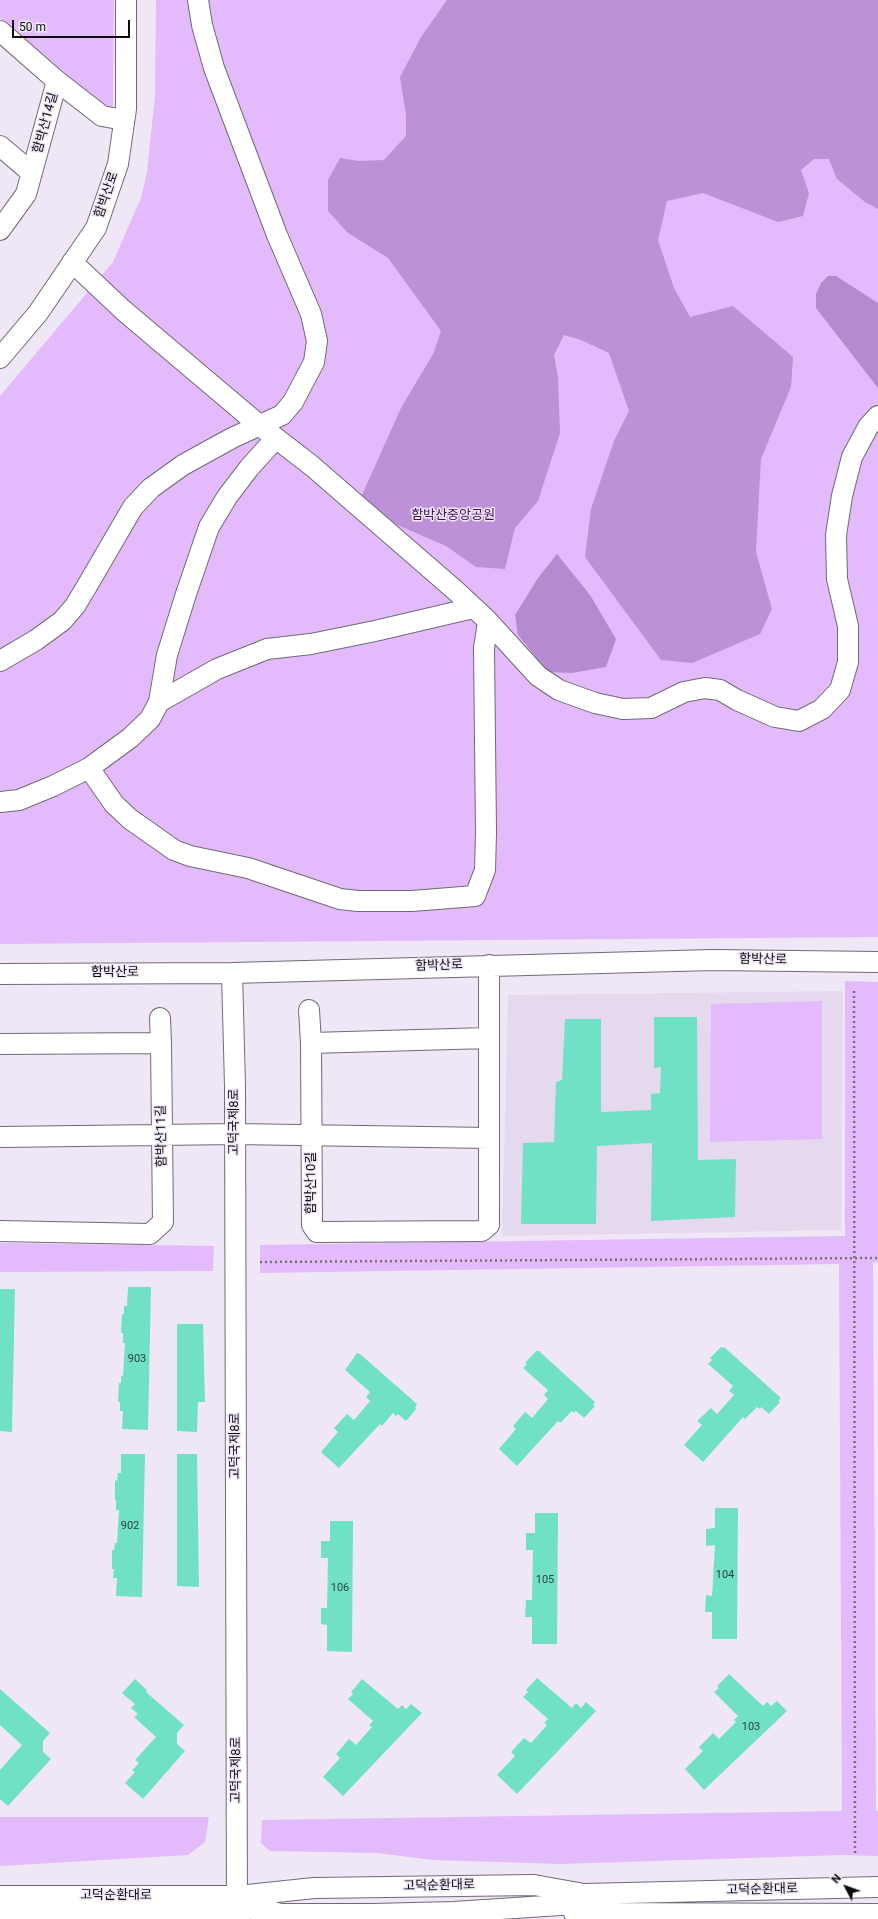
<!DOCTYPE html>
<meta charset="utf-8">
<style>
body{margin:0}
#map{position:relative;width:878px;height:1919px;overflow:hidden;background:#efe7f5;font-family:Roboto,sans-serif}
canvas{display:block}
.north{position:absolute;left:826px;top:1867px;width:40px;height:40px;-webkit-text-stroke:3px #efe7f5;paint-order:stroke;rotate:311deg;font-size:11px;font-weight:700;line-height:16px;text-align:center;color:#0f0c11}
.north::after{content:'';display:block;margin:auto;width:14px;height:18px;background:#0f0c11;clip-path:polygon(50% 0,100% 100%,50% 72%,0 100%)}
.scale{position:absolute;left:12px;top:20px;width:118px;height:18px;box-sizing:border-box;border:2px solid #0f0c11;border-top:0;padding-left:5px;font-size:12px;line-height:14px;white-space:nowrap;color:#0f0c11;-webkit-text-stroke:3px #efe7f5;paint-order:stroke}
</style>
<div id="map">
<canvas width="878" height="1919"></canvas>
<div class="north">N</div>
<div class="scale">50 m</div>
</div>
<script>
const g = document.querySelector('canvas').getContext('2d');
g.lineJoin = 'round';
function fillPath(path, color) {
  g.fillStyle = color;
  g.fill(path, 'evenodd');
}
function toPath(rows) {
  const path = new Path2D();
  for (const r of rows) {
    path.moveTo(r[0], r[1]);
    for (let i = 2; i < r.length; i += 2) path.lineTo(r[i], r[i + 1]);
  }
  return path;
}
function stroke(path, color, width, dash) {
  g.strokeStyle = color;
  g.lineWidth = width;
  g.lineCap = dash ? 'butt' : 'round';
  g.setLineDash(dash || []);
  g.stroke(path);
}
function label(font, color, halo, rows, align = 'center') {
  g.font = font + ' Roboto,"Noto Sans KR",sans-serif';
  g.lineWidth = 3;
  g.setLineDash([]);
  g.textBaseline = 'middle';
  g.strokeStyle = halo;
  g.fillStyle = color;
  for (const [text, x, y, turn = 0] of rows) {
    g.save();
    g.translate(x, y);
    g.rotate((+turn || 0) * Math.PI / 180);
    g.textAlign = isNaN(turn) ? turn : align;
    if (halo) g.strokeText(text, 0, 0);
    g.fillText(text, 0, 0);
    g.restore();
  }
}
fillPath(toPath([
 [843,991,841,1230,502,1236,508,995]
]), '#e5d9ee');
fillPath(toPath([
 [0,0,114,0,113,108,101,104,0,18],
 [156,0,878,0,878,937,0,944,0,396,113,262,141,198,147,172,155,95],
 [845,981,878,982,878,1262,873,1263,876,1811,878,1811,878,1856,842,1855,561,1864,433,1860,377,1853,270,1851,261,1843,262,1820,842,1811,839,1264,260,1273,260,1245,845,1236],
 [822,1001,822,1139,710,1142,711,1004],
 [0,1243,214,1246,213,1271,0,1272],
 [0,1817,209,1817,205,1842,188,1855,0,1866]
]), '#e3bafc');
fillPath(toPath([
 [447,0,878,0,878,209,865,202,837,179,829,159,814,159,801,170,809,193,803,216,778,222,703,193,667,201,658,240,674,288,690,317,733,306,793,357,791,387,761,459,756,552,772,609,760,634,692,663,661,660,585,557,591,509,614,441,629,411,609,353,581,340,564,335,554,355,558,377,560,433,538,501,515,528,505,569,476,567,446,546,372,514,362,495,401,408,433,354,441,331,388,258,348,233,328,211,328,180,340,158,359,161,384,160,406,136,406,115,400,77,421,37]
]), '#bd91d8');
fillPath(toPath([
 [828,276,836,276,878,303,878,388,816,308,816,294,821,283],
 [557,554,590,595,616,639,606,667,572,673,548,672,518,635,515,615,538,578]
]), '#b58ad0');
fillPath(toPath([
 [654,1017,697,1017,698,1160,736,1159,735,1217,651,1221,652,1143,597,1146,596,1224,521,1224,523,1143,554,1142,556,1082,562,1080,565,1019,601,1019,601,1112,651,1110,651,1094,660,1093,661,1067,654,1068],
 [128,1287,151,1287,148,1430,122,1429,123,1411,120,1411,120,1402,118,1402,119,1383,121,1383,121,1376,123,1376,125,1343,123,1343,123,1333,121,1333,122,1314,124,1314,124,1306,127,1306],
 [0,1289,15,1289,12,1432,0,1431],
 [177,1324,203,1324,205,1402,198,1402,197,1432,177,1431],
 [721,1347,722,1348,724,1347,781,1398,778,1401,780,1402,769,1414,761,1407,760,1409,757,1407,745,1419,743,1417,703,1462,684,1445,702,1425,697,1421,711,1408,717,1414,734,1395,729,1391,733,1386,708,1364,712,1360,710,1358],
 [536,1351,539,1351,595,1402,593,1405,595,1406,584,1418,576,1411,574,1413,572,1411,560,1423,558,1421,517,1466,499,1449,516,1429,513,1426,525,1412,532,1418,548,1399,544,1395,548,1390,523,1368,527,1364,525,1363],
 [357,1353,360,1354,417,1404,415,1408,416,1409,406,1421,398,1414,396,1416,393,1413,382,1426,380,1424,339,1468,321,1452,338,1432,334,1428,347,1414,354,1420,370,1401,366,1397,370,1392,345,1370],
 [121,1454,145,1454,142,1597,116,1596,117,1578,113,1578,114,1569,112,1569,112,1550,114,1550,115,1543,117,1543,119,1510,116,1510,116,1500,115,1500,115,1480,117,1481,118,1473,121,1473],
 [177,1454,197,1454,199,1587,177,1586],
 [715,1508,738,1508,737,1639,712,1639,712,1612,705,1612,706,1595,712,1596,715,1545,706,1546,706,1529,715,1528],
 [535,1513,558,1513,557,1644,532,1644,532,1617,525,1617,526,1600,532,1600,533,1550,526,1550,526,1533,535,1533],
 [330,1521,353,1521,352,1652,327,1651,327,1625,321,1624,321,1608,327,1608,328,1558,321,1558,321,1541,330,1541],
 [729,1674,763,1706,767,1702,771,1706,777,1701,787,1711,704,1790,685,1769,703,1751,699,1747,713,1733,719,1739,736,1722,734,1720,738,1716,714,1692,719,1688,717,1686],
 [537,1678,572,1708,576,1703,581,1708,586,1702,596,1711,517,1794,497,1775,515,1756,511,1752,524,1738,531,1743,547,1725,544,1723,548,1719,523,1697,528,1692,526,1690],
 [135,1679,147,1690,146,1692,184,1725,177,1733,177,1744,185,1751,143,1799,125,1783,135,1772,132,1770,139,1763,135,1760,156,1737,134,1717,138,1714,131,1708,135,1704,122,1693],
 [362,1679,398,1709,402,1705,406,1709,411,1704,422,1713,343,1796,323,1777,340,1758,336,1754,349,1739,356,1745,372,1727,369,1725,373,1721,348,1699,353,1694,351,1692],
 [0,1689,50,1733,43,1741,43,1752,51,1759,8,1806,0,1799,0,1770,22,1745,0,1725]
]), '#71e1c6');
const minor = toPath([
 [0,31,57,81,26,194,0,230],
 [57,81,102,116,124,120],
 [0,146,32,173],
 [72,262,123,310,259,425,312,466,456,591,486,619,538,676,559,690,595,703,623,709,651,708,684,692,705,688,720,690,737,700,775,717,799,721,822,709,840,690,848,662,848,626,837,579,836,535,842,496,852,457,868,427,878,416],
 [0,358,38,313,96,228,118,164,126,109,126,0],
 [0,661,36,640,62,621,75,606,87,586,133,507,151,488,183,465,232,438,282,415,293,402,314,362,317,341,311,314,277,235,214,68,202,25,198,0],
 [159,702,217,669,267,649,311,644,375,631,473,608],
 [89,768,114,804,130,819,174,850,190,856,248,868,340,899,358,901,412,901,475,896,485,870,486,833,484,648,488,622],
 [0,802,19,800,53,786,89,768,130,738,150,719,159,702,167,655,186,594,209,527,227,497,249,468,276,438],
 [232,973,235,1086,237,1919],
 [0,974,232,973,713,960,878,962],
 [309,1010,311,1043],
 [160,1018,161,1043],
 [488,1038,311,1043,312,1225,317,1232,482,1231,489,1225,489,965],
 [0,1044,161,1043,163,1222,150,1234,0,1231],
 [0,1137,235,1134,489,1138],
 [0,1896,238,1896,314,1888,534,1885,584,1894,878,1887],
 [226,1907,267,1910,281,1914,373,1914,454,1912,591,1903],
 [574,1913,878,1914],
 [0,1916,90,1911,199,1912,240,1915]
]);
stroke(minor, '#716a76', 22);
stroke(toPath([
 [854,991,855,1856],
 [260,1262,878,1258]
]), '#757079', 2.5, [2, 3]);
stroke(minor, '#fff', 20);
label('11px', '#28413e', null, [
 ["903",137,1359],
 ["902",130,1526],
 ["104",725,1575],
 ["105",545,1580],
 ["106",340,1588],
 ["103",751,1727]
]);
label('13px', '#0f0c11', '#efe7f5', [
 ["함박산14길",46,123,-75],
 ["함박산로",107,195,-71],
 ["함박산로",763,960,1],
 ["함박산로",439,966,-2],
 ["함박산로",115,973],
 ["고덕국제8로",235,1122,-90],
 ["함박산11길",162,1136,-91],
 ["함박산10길",312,1183,-90],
 ["고덕국제8로",236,1446,-90],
 ["고덕국제8로",237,1770,-90],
 ["고덕순환대로",439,1886,-1],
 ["고덕순환대로",762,1890,-1],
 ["고덕순환대로",116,1896]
]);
label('13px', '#460960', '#efe7f5', [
 ["함박산중앙공원",453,516]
]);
</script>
